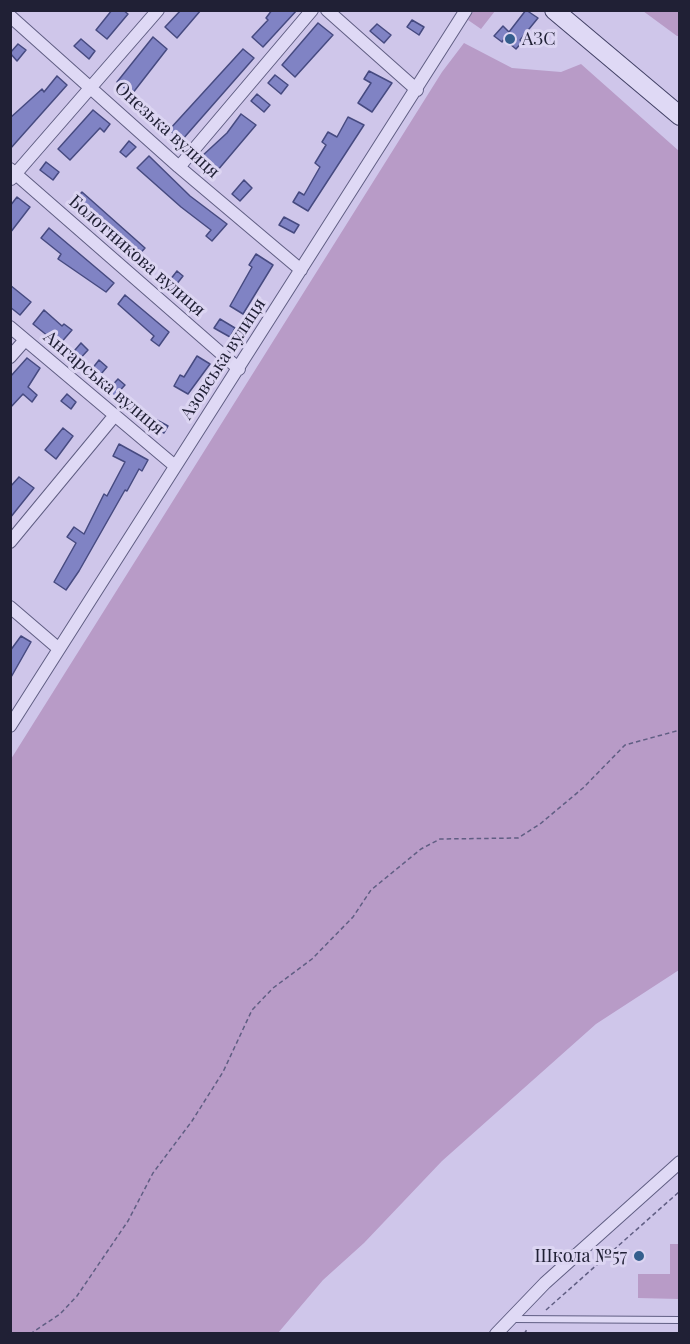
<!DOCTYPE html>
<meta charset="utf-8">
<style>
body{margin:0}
#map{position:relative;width:690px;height:1344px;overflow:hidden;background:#cfc6ea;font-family:"Playfair Display",serif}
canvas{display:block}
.frame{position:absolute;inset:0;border:12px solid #202035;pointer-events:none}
</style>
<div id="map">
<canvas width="690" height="1344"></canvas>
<div class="frame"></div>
</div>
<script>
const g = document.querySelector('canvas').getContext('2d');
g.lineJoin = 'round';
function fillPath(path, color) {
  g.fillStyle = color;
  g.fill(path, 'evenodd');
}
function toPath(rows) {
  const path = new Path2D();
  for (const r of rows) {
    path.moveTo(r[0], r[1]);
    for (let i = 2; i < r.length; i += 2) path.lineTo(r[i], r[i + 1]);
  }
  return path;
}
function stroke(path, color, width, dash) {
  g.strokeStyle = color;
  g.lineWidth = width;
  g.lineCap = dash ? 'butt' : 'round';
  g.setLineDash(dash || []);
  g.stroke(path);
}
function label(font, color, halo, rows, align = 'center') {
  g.font = font + ' "Playfair Display",serif';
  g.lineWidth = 6;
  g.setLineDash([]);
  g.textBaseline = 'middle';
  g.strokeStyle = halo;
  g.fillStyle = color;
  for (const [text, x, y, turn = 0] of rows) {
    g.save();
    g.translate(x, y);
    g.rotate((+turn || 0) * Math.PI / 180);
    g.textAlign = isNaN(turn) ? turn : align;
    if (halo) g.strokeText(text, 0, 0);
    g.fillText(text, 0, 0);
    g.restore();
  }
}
fillPath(toPath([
 [473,11,473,10,495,11,481,29,468,20],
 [643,11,679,11,679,36,677,36],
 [464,43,512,68,561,72,581,64,679,151,679,970,596,1024,442,1161,364,1243,323,1280,278,1333,11,1333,11,759,442,72],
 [670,1244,679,1244,679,1299,638,1298,638,1274,670,1274]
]), '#b89bc7');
const building = toPath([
 [112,10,123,10,128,14,107,39,96,30,112,10],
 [181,10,201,10,177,38,165,27,181,10],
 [272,10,297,10,263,47,252,37,268,20,266,18,272,10],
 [526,10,538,18,520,40,522,42,516,49,504,39,502,42,494,36,503,26,509,32,526,10],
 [412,20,424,27,419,35,407,27,412,20],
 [318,23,333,35,295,77,282,65,318,23],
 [377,24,391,35,384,43,370,31,377,24],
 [153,37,167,49,132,94,117,82,153,37],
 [81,39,95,51,89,59,74,46,81,39],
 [18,44,26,50,17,61,10,53,18,44],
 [243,49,254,58,182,140,169,130,243,49],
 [369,71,392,83,372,112,358,103,371,83,364,79,369,71],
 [275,75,288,85,281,94,268,83,275,75],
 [57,76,67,85,10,149,10,118,42,89,44,92,57,76],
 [257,94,270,105,264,112,251,101,257,94],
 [93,110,110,124,104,132,100,128,70,160,58,149,93,110],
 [241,114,256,125,217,171,201,157,227,133,241,114],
 [348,117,364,125,308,211,293,202,299,192,304,195,320,167,315,163,326,145,322,142,328,132,337,137,348,117],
 [129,141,136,147,126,157,120,152,129,141],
 [149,156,190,196,227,224,212,241,206,236,211,230,181,207,137,168,149,156],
 [46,162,59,172,53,180,40,170,46,162],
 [244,180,252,188,240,201,232,194,244,180],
 [82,192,145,248,135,259,72,203,82,192],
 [17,197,30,207,10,233,10,206,17,197],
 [284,217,299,225,294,233,279,225,284,217],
 [49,228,114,283,106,292,58,259,61,254,41,238,49,228],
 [256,254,273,265,243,314,230,306,252,267,249,265,256,254],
 [177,271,183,276,172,290,166,285,177,271],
 [10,285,31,302,20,315,10,307,10,285],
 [125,295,169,332,159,346,151,340,154,336,118,304,125,295],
 [44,310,62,326,64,324,72,330,59,345,33,324,44,310],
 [220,319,235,328,230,337,214,328,220,319],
 [81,343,88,350,76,363,69,357,81,343],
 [197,356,210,364,188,394,174,386,180,375,184,377,197,356],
 [27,358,40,368,28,387,37,395,32,402,23,394,10,408,10,377,27,358],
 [99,360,107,367,96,380,88,374,99,360],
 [118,379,125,385,114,397,107,391,118,379],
 [67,394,76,402,71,409,61,401,67,394],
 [157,420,168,426,164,433,153,427,157,420],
 [63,428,73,436,56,459,45,450,63,428],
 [119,444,148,460,142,471,139,469,127,491,125,490,79,571,66,590,54,582,76,543,67,537,74,527,84,534,104,494,107,496,125,462,113,456,119,444],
 [19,477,34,488,10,518,10,487,19,477],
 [21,636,31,642,10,679,10,651,21,636]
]);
fillPath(building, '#8083c4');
stroke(building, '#464a80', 1.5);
const lane = toPath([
 [512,1319,680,1320]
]);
const street = toPath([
 [327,10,417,90],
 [10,16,179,167,301,270],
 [179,167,312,10],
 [10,169,239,369],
 [11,179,158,10],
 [10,327,175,466],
 [10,357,25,340],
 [10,542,115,415],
 [10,607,59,649],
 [10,726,466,10],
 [496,1334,545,1283,680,1162]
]);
const secondary = toPath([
 [554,10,680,116]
]);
stroke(lane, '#605e83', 8);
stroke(street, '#605e83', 14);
stroke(secondary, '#424165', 20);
stroke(toPath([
 [546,1310,680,1191],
 [30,1334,60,1314,77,1296,128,1221,153,1173,192,1121,223,1072,252,1010,273,988,312,959,353,917,371,890,421,849,440,839,518,838,540,824,583,788,625,745,680,730],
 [524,1334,528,1328]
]), '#605e83', 1.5, [4.5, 3]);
stroke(lane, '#dfd9f5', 6);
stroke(street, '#dfd9f5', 12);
stroke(secondary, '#dfd9f5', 18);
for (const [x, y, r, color] of [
 [510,39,6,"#345e8d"],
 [639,1256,6,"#345e8d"]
]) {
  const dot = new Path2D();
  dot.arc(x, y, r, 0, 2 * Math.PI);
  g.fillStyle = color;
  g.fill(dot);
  stroke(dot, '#dcd5f2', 2);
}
label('18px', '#202035', '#dcd5f2', [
 ["АЗС",522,39],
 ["Школа №57",627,1256,"right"]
], 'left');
label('18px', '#202035', '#dcd5f2', [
 ["Онезька вулиця",167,130,42],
 ["Болотникова вулиця",137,256,41],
 ["Азовська вулиця",223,359,-57],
 ["Ангарська вулиця",104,383,40]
]);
</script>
